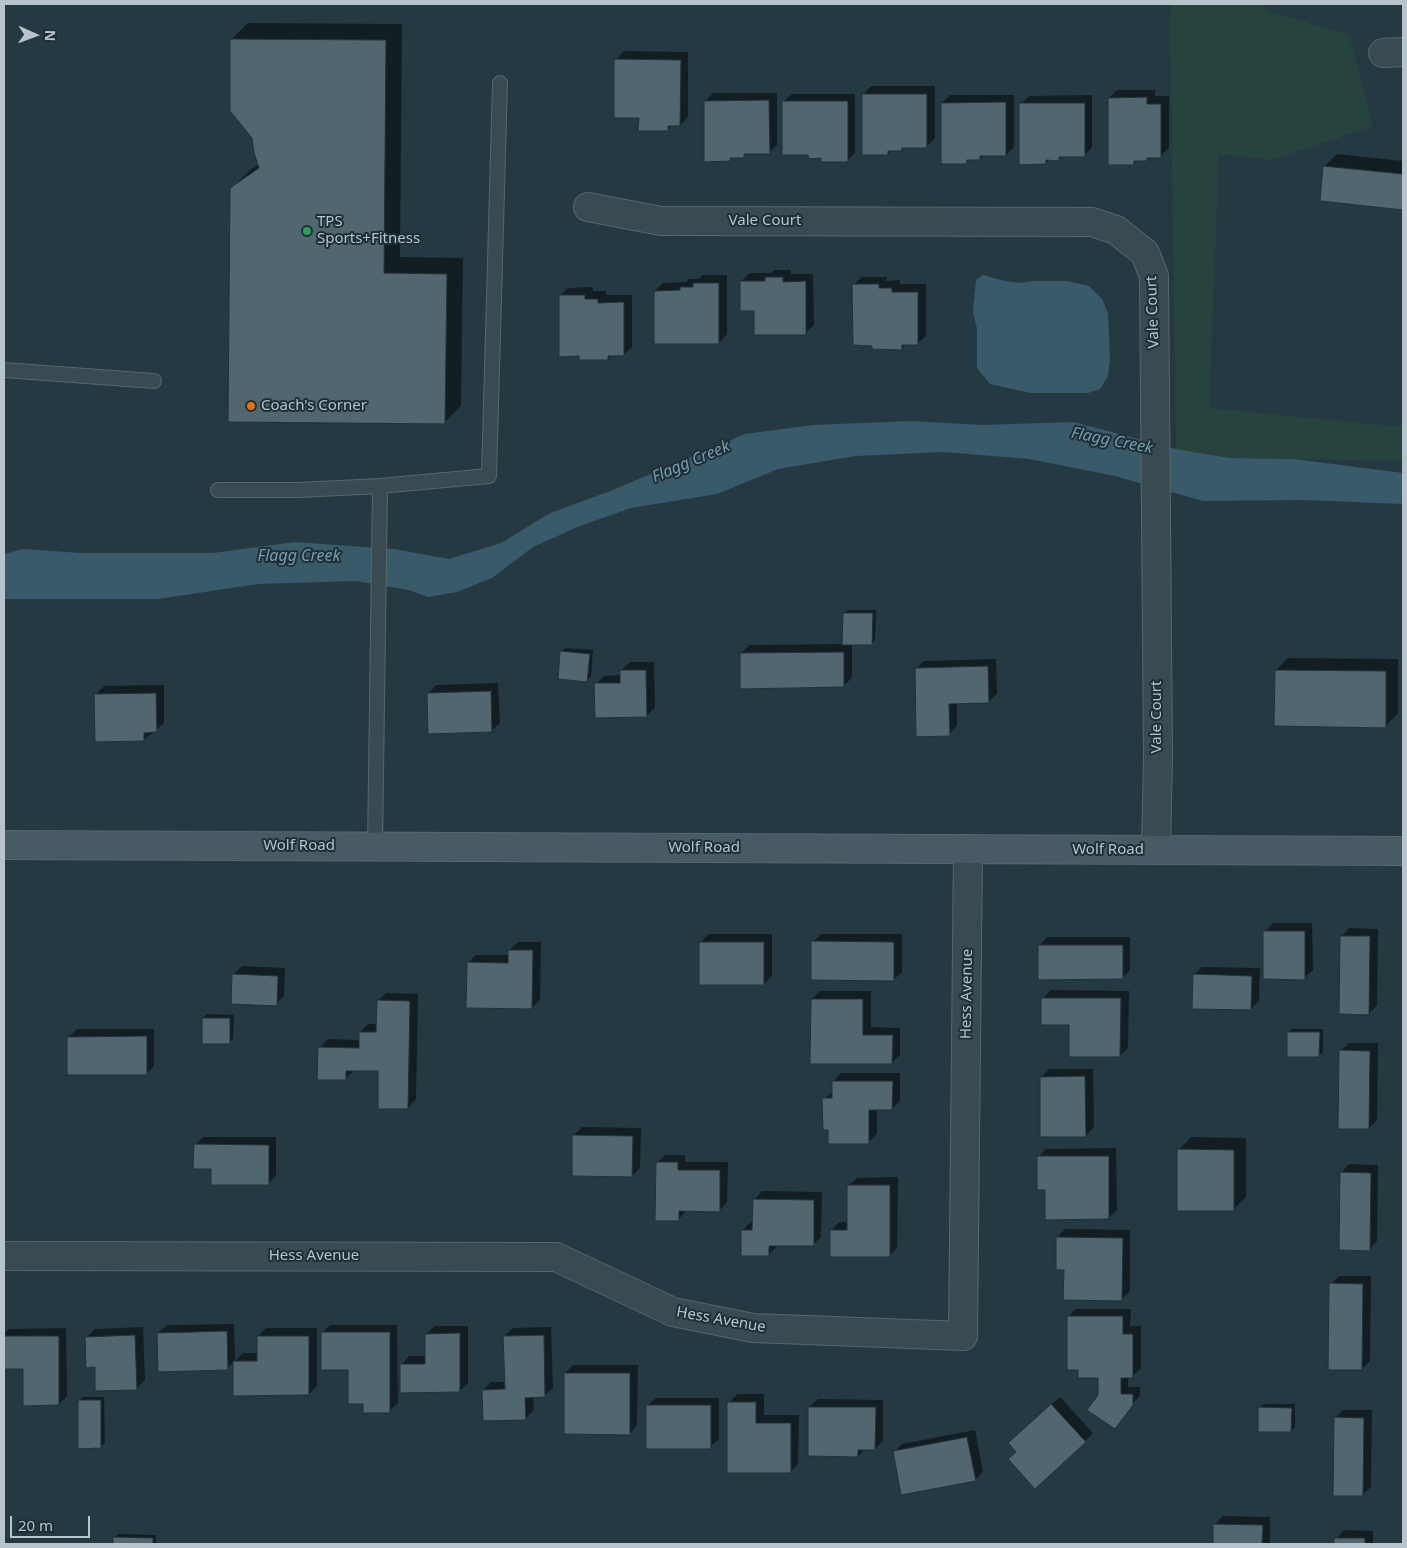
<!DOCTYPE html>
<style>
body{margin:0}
#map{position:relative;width:1407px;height:1548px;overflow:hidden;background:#253942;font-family:"Noto Sans",sans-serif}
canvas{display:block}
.frame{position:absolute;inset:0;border:5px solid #b7c4cb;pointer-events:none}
.north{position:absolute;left:10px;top:10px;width:50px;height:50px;-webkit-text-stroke:4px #1e2f37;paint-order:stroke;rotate:92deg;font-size:14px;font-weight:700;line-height:20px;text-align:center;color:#b7c4cb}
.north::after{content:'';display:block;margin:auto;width:18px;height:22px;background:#b7c4cb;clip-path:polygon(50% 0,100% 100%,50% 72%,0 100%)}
.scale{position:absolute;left:10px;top:1516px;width:80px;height:22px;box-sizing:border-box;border:2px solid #b7c4cb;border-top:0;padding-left:6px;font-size:15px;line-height:18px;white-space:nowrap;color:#b7c4cb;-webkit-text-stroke:4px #1e2f37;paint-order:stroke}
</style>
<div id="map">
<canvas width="1407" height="1548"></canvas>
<div class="frame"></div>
<div class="north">N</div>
<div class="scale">20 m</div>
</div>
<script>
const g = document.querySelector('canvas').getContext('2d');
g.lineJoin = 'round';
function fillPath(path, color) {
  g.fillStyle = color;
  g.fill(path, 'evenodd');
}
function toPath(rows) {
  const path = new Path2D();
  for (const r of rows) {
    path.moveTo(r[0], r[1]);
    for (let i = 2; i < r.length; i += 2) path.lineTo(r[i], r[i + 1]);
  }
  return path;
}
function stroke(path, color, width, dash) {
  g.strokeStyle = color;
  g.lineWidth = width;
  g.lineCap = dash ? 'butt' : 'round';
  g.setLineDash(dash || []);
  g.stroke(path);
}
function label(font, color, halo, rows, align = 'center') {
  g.font = font + ' "Noto Sans",sans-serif';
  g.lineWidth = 4;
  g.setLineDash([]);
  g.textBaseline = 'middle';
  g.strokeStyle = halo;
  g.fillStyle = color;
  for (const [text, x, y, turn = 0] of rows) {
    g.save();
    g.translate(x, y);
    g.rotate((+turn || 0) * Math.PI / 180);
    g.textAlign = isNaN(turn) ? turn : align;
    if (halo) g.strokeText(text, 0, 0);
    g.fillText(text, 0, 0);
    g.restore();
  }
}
fillPath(toPath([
 [1171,4,1265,4,1265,10,1349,35,1373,126,1272,160,1219,154,1209,408,1403,427,1403,461,1230,458,1176,449,1170,20]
]), '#27433e');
fillPath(toPath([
 [983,275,1005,281,1021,283,1033,281,1067,281,1089,286,1102,299,1108,313,1110,358,1108,376,1100,389,1088,393,1031,393,990,384,977,368,977,329,973,311,976,280],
 [912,421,982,425,1074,422,1176,449,1230,458,1294,459,1403,473,1403,504,1302,500,1203,501,1115,476,1029,459,943,452,856,456,778,469,717,494,631,508,580,526,533,547,492,578,457,592,428,597,409,590,356,581,258,584,158,599,4,599,4,554,24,549,80,553,213,553,295,542,394,549,449,559,501,543,550,513,608,492,745,434,813,425]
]), '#395a69');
fillPath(toPath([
 [248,23,402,24,400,257,463,258,461,406,445,422,231,189,248,172,259,164,231,40],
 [624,51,688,52,688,117,680,125,672,125,667,130,640,116,616,60],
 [871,86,935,86,935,138,927,146,905,147,901,150,892,150,888,154,863,95],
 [1117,90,1155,90,1155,96,1169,96,1169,148,1161,156,1150,156,1147,160,1138,160,1134,164,1109,98],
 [713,93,777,93,777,145,769,153,746,153,743,156,734,157,730,160,705,101],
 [792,94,855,94,855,153,847,161,823,157,783,102],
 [950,95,1014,95,1014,147,1006,155,984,155,980,159,971,159,967,162,942,103],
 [1092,95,1092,147,1084,156,1062,156,1059,159,1050,159,1046,163,1021,104,1029,96],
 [1337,154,1403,161,1403,209,1321,200,1325,166],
 [774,270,791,270,791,274,813,274,814,325,805,333,755,310,741,281,750,273,771,273],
 [702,275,727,275,727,334,719,343,655,291,663,283,686,282,689,279,699,279],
 [862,277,887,277,886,281,900,280,900,284,926,284,926,336,917,344,906,344,902,348,853,285],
 [593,287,593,291,606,291,606,295,632,295,632,347,624,355,612,355,608,359,560,296,568,288],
 [848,610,876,610,875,640,872,644,852,643,852,678,843,686,741,654,749,645,843,644,844,613],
 [565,648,593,650,591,677,587,680,561,652],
 [1288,658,1398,659,1398,714,1385,726,1276,670],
 [996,659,997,694,988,702,957,703,957,726,949,734,916,669,924,661],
 [630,662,654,662,655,708,646,716,596,684,604,676,621,675,621,671],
 [498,683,500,723,491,731,428,694,436,685],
 [164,685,164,723,144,740,96,694,104,686],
 [1273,923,1312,923,1313,970,1304,978,1265,932],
 [1349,928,1378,929,1377,1005,1369,1014,1341,937],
 [709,934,772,934,772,976,764,984,701,942],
 [821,934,902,934,902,972,893,980,813,942],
 [1047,937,1130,937,1130,970,1122,978,1039,946],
 [518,942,541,942,540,999,532,1008,468,963,476,955,510,955,510,950],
 [242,966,285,968,284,996,276,1004,234,974],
 [1202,967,1260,968,1259,1001,1251,1009,1194,975],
 [1051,990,1129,991,1128,1048,1120,1056,1071,1023,1043,998],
 [820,991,871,991,871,1027,900,1028,900,1055,892,1063,812,999],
 [386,993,418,994,416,1099,408,1108,379,1070,354,1071,345,1079,319,1048,328,1039,360,1040,360,1032,368,1024,377,1024,378,1001],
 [207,1014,234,1015,233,1039,229,1043,203,1018],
 [77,1029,154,1029,154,1066,146,1074,69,1037],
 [1292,1029,1323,1029,1323,1052,1319,1055,1288,1032],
 [1349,1043,1378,1043,1377,1120,1369,1128,1341,1051],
 [1049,1069,1093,1069,1094,1127,1086,1136,1041,1077],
 [841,1073,900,1073,900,1101,892,1109,877,1109,877,1134,869,1142,824,1099,833,1091,833,1082],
 [582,1127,641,1128,640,1168,632,1176,574,1135],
 [203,1137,276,1137,276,1175,268,1184,213,1167,195,1145],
 [1191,1137,1246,1138,1246,1197,1233,1210,1179,1150],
 [1116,1148,1117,1210,1108,1218,1046,1188,1038,1157,1046,1149],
 [665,1155,685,1155,685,1162,728,1162,727,1202,719,1211,687,1210,678,1220,657,1163],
 [1349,1164,1378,1165,1377,1241,1369,1250,1341,1173],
 [898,1177,897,1248,889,1256,831,1231,839,1222,848,1222,848,1186,857,1178],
 [762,1191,822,1192,821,1237,813,1245,777,1244,777,1246,768,1255,743,1230,751,1222,753,1222,754,1200],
 [1065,1229,1130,1230,1130,1291,1122,1299,1065,1269,1057,1237],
 [1339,1276,1371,1276,1370,1361,1362,1369,1331,1284],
 [1076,1309,1131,1309,1130,1326,1141,1326,1141,1368,1133,1376,1128,1377,1128,1387,1140,1387,1140,1395,1114,1428,1099,1396,1099,1377,1079,1368,1068,1317],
 [234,1324,235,1361,243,1353,258,1353,258,1336,266,1328,317,1328,317,1386,309,1394,234,1361,227,1369,158,1333,167,1325],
 [330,1325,397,1325,398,1403,389,1411,364,1403,349,1368,322,1333],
 [435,1326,468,1326,468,1383,460,1391,401,1365,409,1356,427,1356,426,1334],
 [143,1327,145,1380,136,1389,96,1366,87,1337,95,1329],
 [551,1327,553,1388,544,1396,533,1397,534,1410,525,1419,483,1390,491,1382,506,1382,505,1336,513,1328],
 [66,1328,67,1396,59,1404,24,1367,4,1367,4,1334,9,1329],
 [573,1365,638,1365,637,1425,629,1434,565,1373],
 [737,1394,764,1394,764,1415,799,1415,798,1464,790,1472,729,1403],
 [83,1397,104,1397,105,1443,101,1447,79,1401],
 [1060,1397,1093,1433,1085,1441,1017,1435],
 [656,1398,719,1398,719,1439,710,1447,647,1406],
 [818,1399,883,1400,883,1441,875,1449,865,1449,858,1456,809,1407],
 [1263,1404,1295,1404,1295,1427,1291,1431,1260,1408],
 [1343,1410,1372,1410,1371,1487,1363,1495,1335,1418],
 [975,1430,983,1472,975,1480,894,1452,902,1444],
 [1223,1516,1270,1517,1270,1544,1214,1544,1214,1525],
 [1344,1530,1373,1531,1373,1544,1335,1544,1336,1539],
 [118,1534,156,1535,156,1544,114,1544,114,1538]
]), '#0007');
const building = toPath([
 [230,39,386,40,384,273,447,274,445,424,228,422,230,188,259,168,254,153,252,138,230,111,230,39],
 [614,59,681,60,680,126,668,126,668,131,638,131,639,118,614,118,614,59],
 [862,94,927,94,927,148,902,148,901,151,888,151,888,155,862,155,862,94],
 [1147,97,1147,104,1161,104,1161,158,1147,158,1147,161,1134,161,1134,165,1108,165,1108,98,1147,97],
 [769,100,770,154,744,154,744,158,730,158,731,161,704,162,704,101,769,100],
 [782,101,848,101,848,162,821,162,821,158,809,159,808,155,782,155,782,101],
 [1006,102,1006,156,980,156,980,160,967,160,967,164,941,164,941,103,1006,102],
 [1019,103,1085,103,1085,157,1059,157,1059,161,1046,160,1046,164,1019,165,1019,103],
 [1323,166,1403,174,1403,210,1320,201,1323,166],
 [765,277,783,277,783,282,806,281,806,335,754,335,754,311,740,311,740,281,765,281,765,277],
 [693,283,719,283,719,344,654,344,654,291,680,290,680,287,693,287,693,283],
 [852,284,879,284,879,288,892,288,892,292,918,292,918,345,902,345,902,350,872,349,872,346,853,345,852,284],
 [559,295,585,295,585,299,598,299,598,303,624,302,624,356,608,356,608,360,579,360,579,356,559,357,559,295],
 [843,613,873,613,872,645,842,645,843,613],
 [560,651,590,654,587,682,558,679,560,651],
 [844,652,844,687,740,689,740,653,844,652],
 [988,666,989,703,949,704,950,736,916,737,915,668,988,666],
 [620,670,646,670,647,717,595,718,594,683,620,683,620,670],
 [1275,670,1386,671,1386,728,1274,726,1275,670],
 [491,691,492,732,428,734,427,693,491,691],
 [156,693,157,732,144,733,144,741,95,742,94,694,156,693],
 [1263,931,1305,931,1305,980,1263,979,1263,931],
 [1340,936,1370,936,1369,1015,1339,1014,1340,936],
 [811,941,894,942,894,981,811,980,811,941],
 [699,942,764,942,764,985,699,985,699,942],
 [1038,945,1123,945,1123,979,1038,980,1038,945],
 [508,950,533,950,532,1009,466,1008,467,962,508,963,508,950],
 [232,974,278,976,277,1006,231,1004,232,974],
 [1193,974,1252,976,1251,1010,1192,1009,1193,974],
 [1041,998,1121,998,1120,1057,1069,1057,1069,1025,1041,1025,1041,998],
 [811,999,863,999,863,1035,893,1035,892,1064,810,1064,811,999],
 [377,1000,410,1001,408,1109,378,1109,378,1071,346,1071,346,1080,317,1080,318,1047,359,1048,359,1032,376,1032,377,1000],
 [202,1018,230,1018,230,1044,202,1044,202,1018],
 [1287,1032,1320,1032,1319,1057,1287,1057,1287,1032],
 [147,1036,147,1075,67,1075,67,1037,147,1036],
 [1339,1050,1370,1051,1369,1129,1338,1129,1339,1050],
 [1085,1076,1086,1137,1040,1137,1040,1077,1085,1076],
 [832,1081,893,1081,892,1110,869,1110,869,1144,828,1144,828,1130,823,1130,822,1098,832,1098,832,1081],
 [572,1135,633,1136,632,1177,572,1176,572,1135],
 [194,1144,269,1145,269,1185,211,1185,211,1169,193,1169,194,1144],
 [1177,1149,1234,1150,1234,1211,1177,1211,1177,1149],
 [1037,1156,1109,1156,1109,1219,1045,1220,1045,1190,1037,1190,1037,1156],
 [656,1162,678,1162,678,1170,720,1170,720,1212,679,1211,679,1221,655,1221,656,1162],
 [1340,1172,1371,1173,1370,1251,1339,1250,1340,1172],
 [847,1185,890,1185,890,1257,830,1257,830,1230,847,1230,847,1185],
 [753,1199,814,1200,814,1246,769,1246,769,1256,741,1256,741,1230,752,1230,753,1199],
 [1056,1237,1123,1238,1122,1301,1063,1300,1064,1270,1056,1270,1056,1237],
 [1329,1283,1363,1284,1362,1370,1328,1370,1329,1283],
 [1067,1316,1123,1316,1123,1334,1133,1334,1133,1378,1121,1378,1121,1394,1133,1394,1133,1405,1115,1429,1087,1410,1098,1395,1098,1378,1078,1378,1078,1370,1067,1370,1067,1316],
 [227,1331,228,1370,158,1372,157,1333,227,1331],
 [321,1332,390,1332,390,1413,363,1413,363,1404,348,1404,348,1370,321,1370,321,1332],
 [460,1333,460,1392,400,1393,400,1364,425,1364,425,1334,460,1333],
 [135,1335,137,1390,95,1391,95,1367,86,1368,85,1337,135,1335],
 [544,1335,545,1397,525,1398,526,1420,483,1421,482,1390,505,1389,503,1336,544,1335],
 [4,1336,59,1336,59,1405,23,1406,23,1369,4,1369,4,1336],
 [257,1336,309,1336,309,1395,233,1396,233,1361,257,1361,257,1336],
 [564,1373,630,1373,630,1435,564,1434,564,1373],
 [78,1400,101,1400,101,1448,78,1449,78,1400],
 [727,1402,756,1402,756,1423,791,1423,791,1473,727,1473,727,1402],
 [1051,1404,1086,1442,1035,1489,1008,1459,1016,1452,1008,1443,1051,1404],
 [646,1405,711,1405,711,1449,646,1449,646,1405],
 [808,1407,876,1407,875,1450,858,1450,858,1457,808,1456,808,1407],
 [1258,1407,1292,1408,1291,1432,1258,1432,1258,1407],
 [1334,1417,1364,1418,1363,1496,1333,1496,1334,1417],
 [967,1437,976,1481,901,1495,893,1451,967,1437],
 [1213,1524,1263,1525,1262,1544,1213,1544,1213,1524],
 [113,1537,153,1538,153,1544,113,1544,113,1537],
 [1334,1538,1365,1538,1365,1544,1334,1544,1334,1538]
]);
fillPath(building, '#51666f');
stroke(building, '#203139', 1);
const lane = toPath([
 [4,370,154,381],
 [218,490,299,490,380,486,489,476,500,83],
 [375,847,380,486]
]);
const street = toPath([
 [1383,53,1403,52],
 [588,207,661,221,1092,222,1116,230,1145,253,1154,276,1158,757,1156,850],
 [4,1256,556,1257,673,1312,753,1328,963,1336,968,849]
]);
const secondary = toPath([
 [4,845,1403,851]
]);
stroke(lane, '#58676e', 16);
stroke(street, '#58676e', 30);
stroke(secondary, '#58676e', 30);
stroke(lane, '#3a4a51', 14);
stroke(street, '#3a4a51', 28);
stroke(secondary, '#485a64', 28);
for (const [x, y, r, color] of [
 [307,231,5,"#2e9e5b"],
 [251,406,5,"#e8710a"]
]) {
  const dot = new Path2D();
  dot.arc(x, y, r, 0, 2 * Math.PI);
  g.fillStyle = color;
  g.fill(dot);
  stroke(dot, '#1e2f37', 2);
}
label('15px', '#b7c4cb', '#1e2f37', [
 ["Vale Court",765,221],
 ["Vale Court",1153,312,-92],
 ["Vale Court",1157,717,-90],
 ["Wolf Road",299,846],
 ["Wolf Road",704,848],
 ["Wolf Road",1108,850],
 ["Hess Avenue",967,994,-89],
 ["Hess Avenue",314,1256],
 ["Hess Avenue",721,1320,10]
]);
label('15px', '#b7c4cb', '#1e2f37', [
 ["TPS",317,222],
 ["Sports+Fitness",317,239],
 ["Coach's Corner",261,406]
], 'left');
label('italic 16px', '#769eaf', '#1e2f37', [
 ["Flagg Creek",1112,441,11],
 ["Flagg Creek",691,462,-23],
 ["Flagg Creek",299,556]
]);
</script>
